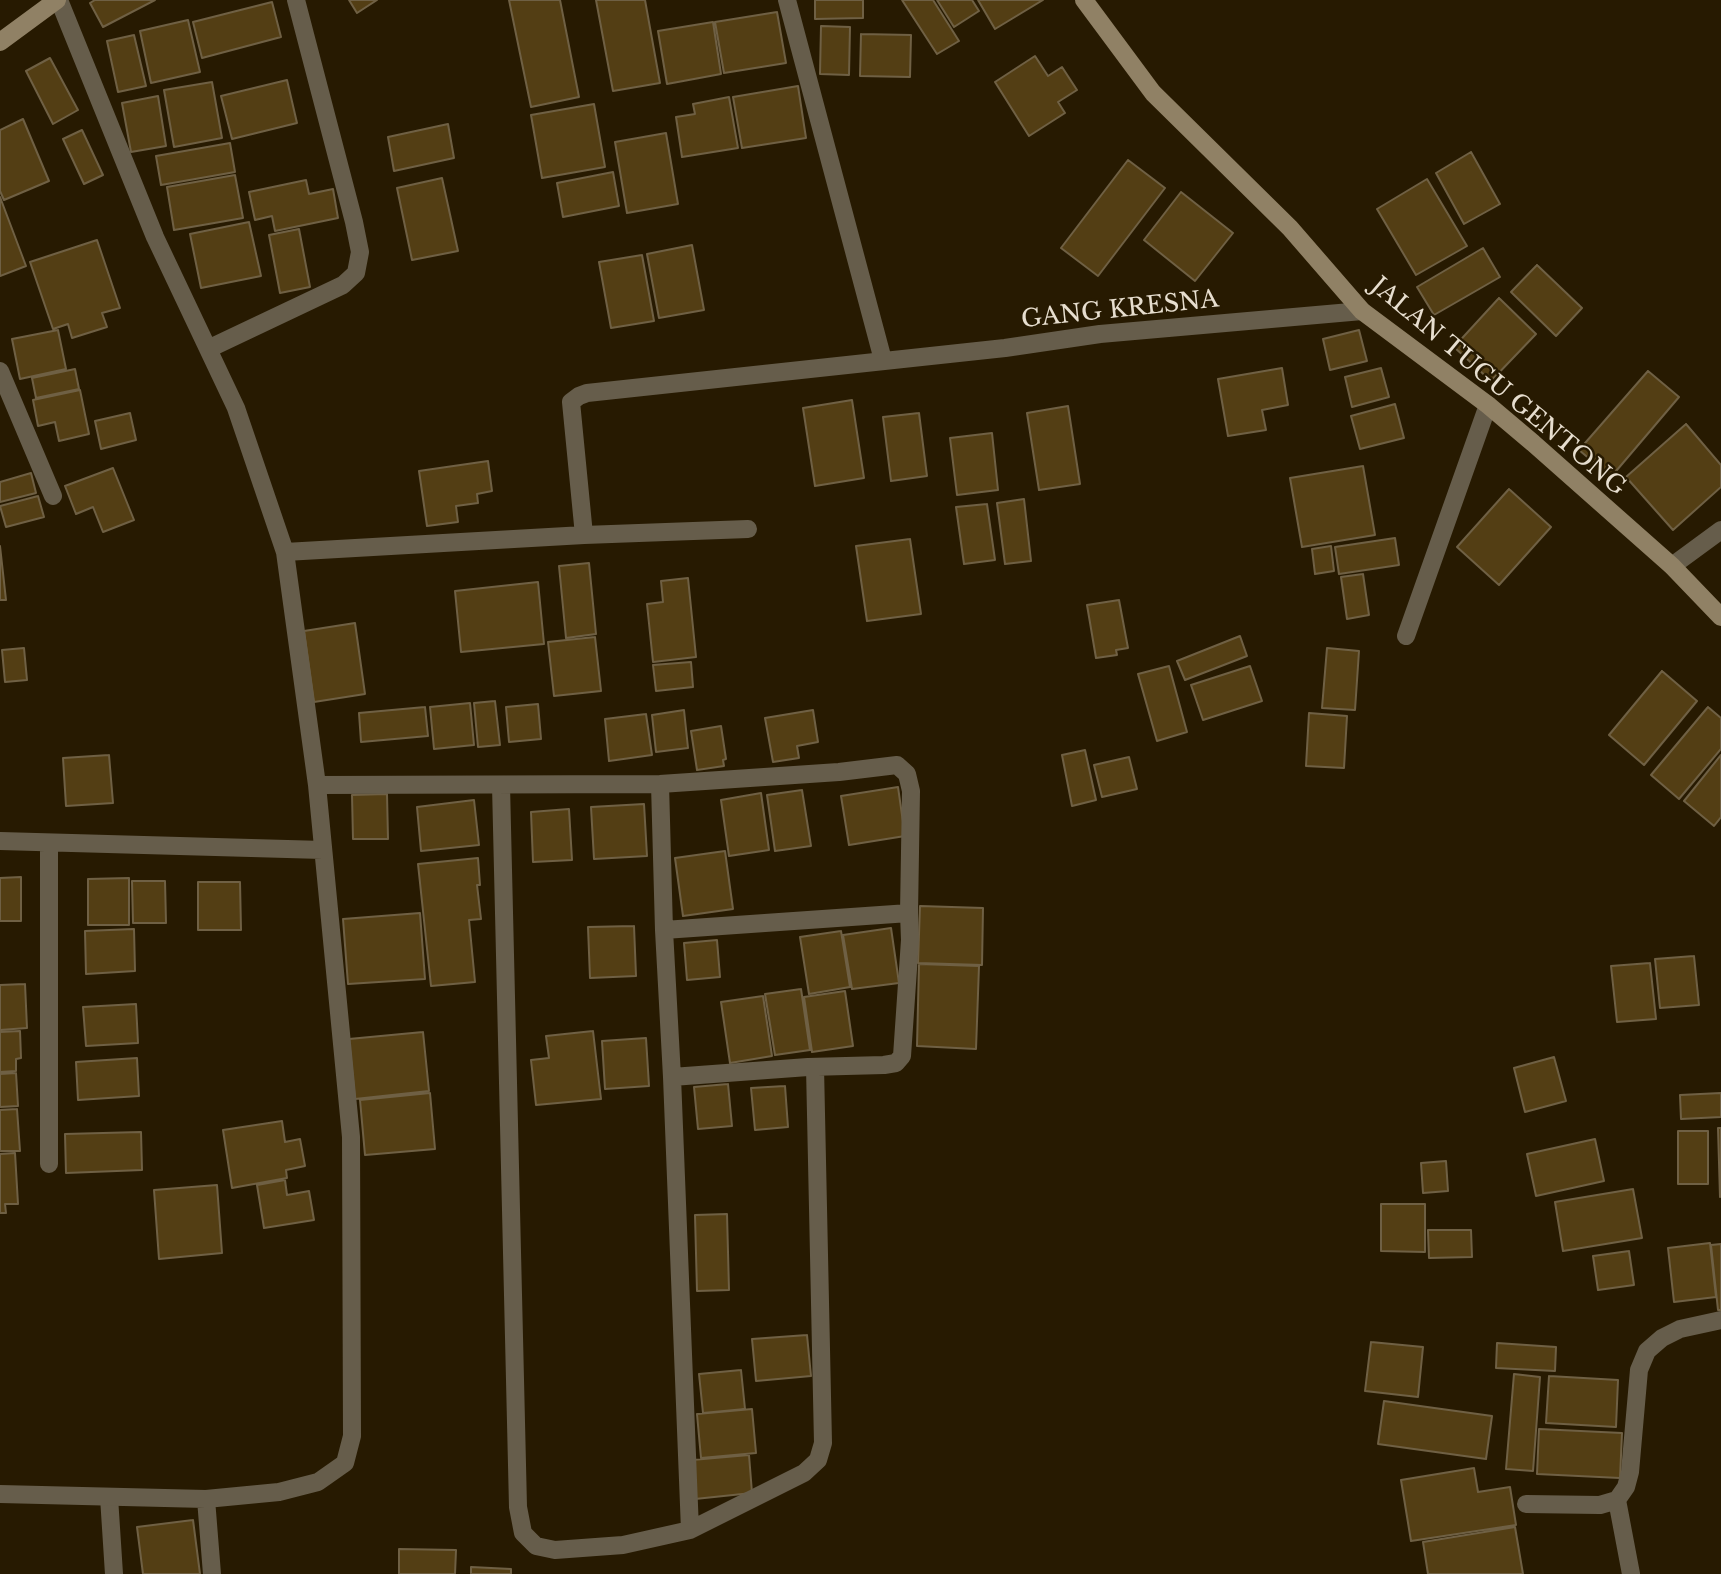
<!DOCTYPE html>
<style>
body{margin:0}
canvas{display:block;background:#271a01}
</style>
<canvas width="1721" height="1574"></canvas>
<script>
const g = document.querySelector('canvas').getContext('2d');
g.lineJoin = 'round';
function fillPath(path, color) {
  g.fillStyle = color;
  g.fill(path, 'evenodd');
}
function toPath(rows) {
  const path = new Path2D();
  for (const r of rows) {
    path.moveTo(r[0], r[1]);
    for (let i = 2; i < r.length; i += 2) path.lineTo(r[i], r[i + 1]);
  }
  return path;
}
function stroke(path, color, width, dash) {
  g.strokeStyle = color;
  g.lineWidth = width;
  g.lineCap = dash ? 'butt' : 'round';
  g.setLineDash(dash || []);
  g.stroke(path);
}
function label(font, color, halo, rows, align = 'center') {
  g.font = font + ' "Libre Baskerville",serif';
  g.lineWidth = 5;
  g.setLineDash([]);
  g.textBaseline = 'middle';
  g.strokeStyle = halo;
  g.fillStyle = color;
  for (const [text, x, y, turn = 0] of rows) {
    g.save();
    g.translate(x, y);
    g.rotate((+turn || 0) * Math.PI / 180);
    g.textAlign = isNaN(turn) ? turn : align;
    if (halo) g.strokeText(text, 0, 0);
    g.fillText(text, 0, 0);
    g.restore();
  }
}
const building = toPath([
 [95,0,155,0,103,27,90,3,95,0],
 [349,0,377,0,357,13,349,0],
 [509,0,560,0,579,97,531,107,509,0],
 [596,0,645,0,660,83,613,91,596,0],
 [815,0,863,0,863,18,815,19,815,0],
 [902,0,933,0,959,41,937,54,902,0],
 [937,0,972,0,979,11,954,27,937,0],
 [978,0,1043,0,995,29,978,0],
 [272,2,281,37,202,58,193,22,272,2],
 [777,12,786,63,724,73,715,22,777,12],
 [188,20,200,72,151,83,140,31,188,20],
 [713,22,721,74,667,84,658,31,713,22],
 [821,26,850,27,849,75,820,74,821,26],
 [861,34,911,35,910,77,860,76,861,34],
 [134,35,146,86,118,92,107,41,134,35],
 [1035,56,1048,76,1062,67,1077,90,1058,102,1065,113,1029,136,995,82,1035,56],
 [50,58,78,110,53,124,26,71,50,58],
 [287,80,297,123,232,139,221,96,287,80],
 [212,82,222,138,174,147,164,90,212,82],
 [798,86,806,138,742,148,733,97,798,86],
 [158,96,166,146,131,152,122,103,158,96],
 [729,97,738,148,682,157,676,117,695,114,693,104,729,97],
 [594,104,605,167,542,178,531,115,594,104],
 [23,119,49,181,4,200,0,191,0,130,23,119],
 [448,124,454,158,394,171,388,137,448,124],
 [82,130,103,175,84,184,63,139,82,130],
 [666,133,678,204,627,213,615,142,666,133],
 [230,143,235,172,161,185,156,156,230,143],
 [1471,152,1500,204,1464,224,1436,173,1471,152],
 [1128,160,1165,188,1098,276,1061,248,1128,160],
 [613,172,619,206,563,217,557,183,613,172],
 [235,175,243,218,174,230,167,187,235,175],
 [442,178,458,251,412,260,397,188,442,178],
 [1427,179,1467,246,1416,275,1377,209,1427,179],
 [306,180,309,194,333,189,338,218,275,231,272,216,255,220,249,192,306,180],
 [1181,192,1233,233,1195,281,1144,240,1181,192],
 [0,197,26,266,0,276,0,197],
 [249,222,261,276,201,288,190,234,249,222],
 [299,229,310,287,280,293,269,235,299,229],
 [97,240,120,308,102,313,107,327,72,338,68,324,53,329,30,262,97,240],
 [692,245,704,310,659,318,647,254,692,245],
 [1483,248,1500,277,1434,315,1417,287,1483,248],
 [642,255,654,321,611,328,599,262,642,255],
 [1537,265,1582,308,1556,336,1511,292,1537,265],
 [1499,298,1536,334,1491,381,1454,347,1499,298],
 [58,330,66,369,20,379,12,339,58,330],
 [1359,330,1367,361,1330,370,1323,339,1359,330],
 [1282,368,1288,405,1262,410,1266,430,1228,436,1218,379,1282,368],
 [1381,368,1389,397,1352,407,1345,377,1381,368],
 [75,369,79,389,36,398,32,378,75,369],
 [1648,371,1679,397,1611,477,1579,450,1648,371],
 [80,390,89,434,59,441,55,422,38,426,33,400,80,390],
 [852,400,864,478,815,486,803,408,852,400],
 [1395,404,1404,438,1360,449,1351,416,1395,404],
 [1068,406,1080,484,1039,490,1027,413,1068,406],
 [130,413,136,440,101,449,95,421,130,413],
 [919,413,927,476,891,481,883,417,919,413],
 [1686,424,1721,465,1721,487,1673,530,1626,477,1686,424],
 [992,433,998,490,957,495,950,438,992,433],
 [488,461,492,491,477,494,478,503,456,506,458,522,427,526,419,471,488,461],
 [1363,466,1375,535,1302,547,1290,478,1363,466],
 [113,468,134,520,103,532,93,507,76,514,65,486,113,468],
 [31,473,36,493,0,502,0,482,31,473],
 [1509,489,1551,527,1499,585,1457,547,1509,489],
 [38,496,44,517,6,527,0,506,38,496],
 [1024,499,1031,561,1005,564,997,503,1024,499],
 [987,504,995,560,964,564,956,507,987,504],
 [1395,538,1399,565,1339,574,1335,547,1395,538],
 [910,539,921,614,867,621,856,546,910,539],
 [0,546,6,600,0,600,0,546],
 [1331,546,1334,571,1315,574,1312,549,1331,546],
 [589,563,596,634,566,638,559,566,589,563],
 [1363,574,1369,615,1347,619,1341,577,1363,574],
 [688,578,696,657,653,662,647,604,663,602,661,581,688,578],
 [538,582,544,644,461,652,455,591,538,582],
 [1119,600,1128,648,1116,650,1117,655,1096,658,1087,605,1119,600],
 [355,623,365,694,314,702,304,631,355,623],
 [1240,636,1247,656,1185,680,1177,661,1240,636],
 [595,637,601,691,554,696,548,642,595,637],
 [24,648,27,680,5,682,2,650,24,648],
 [1327,648,1359,651,1355,710,1322,708,1327,648],
 [691,662,693,687,656,691,653,665,691,662],
 [1169,666,1187,732,1157,741,1138,674,1169,666],
 [1250,666,1262,701,1203,720,1191,685,1250,666],
 [1662,671,1697,701,1644,765,1609,735,1662,671],
 [495,701,500,745,478,747,474,703,495,701],
 [470,703,474,745,434,749,430,707,470,703],
 [538,704,541,739,509,742,506,707,538,704],
 [425,707,428,736,361,742,359,713,425,707],
 [1708,707,1721,718,1721,749,1679,799,1651,775,1708,707],
 [684,710,688,748,656,752,652,715,684,710],
 [813,710,818,742,797,746,799,758,773,762,765,718,813,710],
 [1309,713,1347,716,1344,768,1306,766,1309,713],
 [646,714,652,755,609,761,605,719,646,714],
 [721,726,726,759,723,760,724,766,697,770,691,731,721,726],
 [1085,750,1096,800,1072,806,1062,755,1085,750],
 [109,755,113,803,66,806,63,758,109,755],
 [1721,755,1721,817,1714,826,1684,801,1721,755],
 [1129,757,1137,789,1102,797,1094,765,1129,757],
 [898,787,905,836,849,845,841,796,898,787],
 [802,790,811,846,775,851,767,795,802,790],
 [761,793,769,850,729,856,721,800,761,793],
 [387,794,388,839,353,839,352,795,387,794],
 [474,800,479,845,421,851,417,807,474,800],
 [644,804,647,856,594,859,591,807,644,804],
 [569,809,572,860,533,862,531,812,569,809],
 [725,851,733,909,683,916,675,858,725,851],
 [478,858,480,885,477,885,481,919,469,920,475,982,431,986,418,864,478,858],
 [21,877,21,921,0,921,0,878,21,877],
 [129,878,129,925,88,925,88,879,129,878],
 [132,881,165,881,166,923,133,923,132,881],
 [198,882,240,882,241,930,198,930,198,882],
 [920,906,983,908,982,965,918,963,920,906],
 [420,913,425,979,348,984,343,919,420,913],
 [634,926,636,976,590,978,588,927,634,926],
 [891,928,899,983,852,989,843,935,891,928],
 [134,929,135,971,86,974,85,931,134,929],
 [841,931,850,987,809,994,800,937,841,931],
 [717,940,720,977,687,980,684,943,717,940],
 [1694,956,1699,1005,1660,1008,1655,959,1694,956],
 [1650,963,1656,1019,1617,1022,1611,966,1650,963],
 [919,964,979,966,976,1049,917,1046,919,964],
 [25,984,27,1028,0,1030,0,985,25,984],
 [801,989,810,1050,775,1055,765,994,801,989],
 [845,991,853,1046,812,1052,804,997,845,991],
 [763,996,772,1056,730,1063,721,1002,763,996],
 [136,1004,138,1043,86,1046,83,1007,136,1004],
 [20,1031,21,1058,16,1059,16,1071,0,1072,0,1032,20,1031],
 [593,1031,601,1099,536,1105,531,1060,549,1058,546,1036,593,1031],
 [423,1032,429,1091,355,1099,349,1039,423,1032],
 [646,1038,649,1086,605,1089,602,1041,646,1038],
 [1554,1057,1566,1101,1525,1112,1514,1068,1554,1057],
 [137,1058,139,1096,78,1100,76,1062,137,1058],
 [16,1073,18,1106,0,1107,0,1074,16,1073],
 [728,1084,732,1126,698,1129,694,1087,728,1084],
 [785,1086,788,1127,755,1130,751,1088,785,1086],
 [430,1093,435,1149,365,1155,360,1100,430,1093],
 [1721,1093,1721,1117,1681,1119,1680,1095,1721,1093],
 [17,1109,20,1151,0,1151,0,1110,17,1109],
 [282,1121,285,1142,300,1139,305,1166,286,1170,287,1178,232,1188,223,1130,282,1121],
 [1718,1128,1721,1128,1721,1196,1720,1197,1718,1128],
 [1678,1131,1708,1131,1708,1184,1678,1184,1678,1131],
 [141,1132,142,1170,66,1173,65,1134,141,1132],
 [1595,1139,1604,1181,1536,1196,1527,1154,1595,1139],
 [15,1153,18,1204,5,1204,6,1213,0,1213,0,1154,15,1153],
 [1446,1161,1448,1191,1423,1193,1421,1163,1446,1161],
 [285,1180,287,1195,309,1191,314,1220,264,1228,257,1185,285,1180],
 [217,1185,222,1253,159,1259,154,1190,217,1185],
 [1633,1189,1642,1238,1563,1251,1555,1202,1633,1189],
 [1381,1204,1425,1204,1425,1252,1381,1251,1381,1204],
 [727,1214,729,1290,697,1291,695,1215,727,1214],
 [1428,1230,1471,1230,1472,1257,1429,1258,1428,1230],
 [1710,1243,1716,1297,1674,1302,1668,1248,1710,1243],
 [1721,1244,1721,1310,1718,1310,1711,1245,1721,1244],
 [1629,1251,1634,1285,1598,1290,1593,1256,1629,1251],
 [807,1335,811,1376,756,1381,752,1339,807,1335],
 [1371,1342,1423,1347,1418,1397,1365,1391,1371,1342],
 [1497,1343,1556,1347,1555,1371,1496,1368,1497,1343],
 [741,1370,745,1409,703,1413,699,1374,741,1370],
 [1514,1374,1540,1377,1533,1471,1506,1469,1514,1374],
 [1549,1376,1618,1380,1616,1427,1546,1423,1549,1376],
 [1384,1401,1492,1416,1486,1459,1378,1444,1384,1401],
 [752,1409,756,1453,701,1458,697,1414,752,1409],
 [1539,1429,1622,1433,1620,1478,1537,1474,1539,1429],
 [749,1455,752,1493,695,1499,692,1460,749,1455],
 [1474,1468,1478,1492,1510,1487,1516,1525,1411,1541,1401,1480,1474,1468],
 [193,1520,200,1574,143,1574,137,1527,193,1520],
 [1515,1527,1523,1574,1428,1574,1423,1542,1515,1527],
 [399,1549,456,1550,455,1574,399,1574,399,1549],
 [471,1567,511,1569,511,1574,471,1574,471,1567]
]);
fillPath(building, '#533e14');
stroke(building, '#6f6044', 2);
stroke(toPath([
 [1672,566,1721,530],
 [1406,636,1488,405],
 [109,1497,114,1574]
]), '#665d4b', 18);
stroke(toPath([
 [787,0,883,360],
 [208,349,343,285,356,273,360,252,354,222,296,0],
 [0,371,53,496],
 [584,535,748,529],
 [285,552,584,535,571,402,579,396,587,393,1005,348,1100,334,1362,311],
 [660,784,664,930,672,1077,690,1530],
 [317,785,660,784,839,772,897,765,907,774,911,791,909,913,910,940,902,1056,896,1063,884,1065,808,1067,672,1077],
 [501,785,518,1507,523,1533,536,1546,555,1550,623,1545,690,1530,804,1473,818,1460,823,1443,815,1067],
 [0,841,323,850],
 [49,843,49,1164],
 [664,930,909,913],
 [0,1494,206,1499,279,1492,318,1482,345,1463,352,1436,351,1137,317,785,285,552,236,408,155,237,59,0],
 [206,1499,212,1574],
 [1617,1500,1631,1574],
 [1526,1504,1600,1505,1617,1500,1626,1487,1630,1472,1639,1370,1647,1351,1662,1338,1680,1329,1721,1320]
]), '#665d4b', 18);
stroke(toPath([
 [1084,0,1153,93,1290,228,1362,311,1488,405,1533,443,1672,566,1721,617],
 [0,42,57,0]
]), '#908165', 18);
label('24px', '#e7decf', '#271a01', [
 ["GANG KRESNA",1120,310,-6],
 ["JALAN TUGU GENTONG",1498,387,40]
]);
</script>
